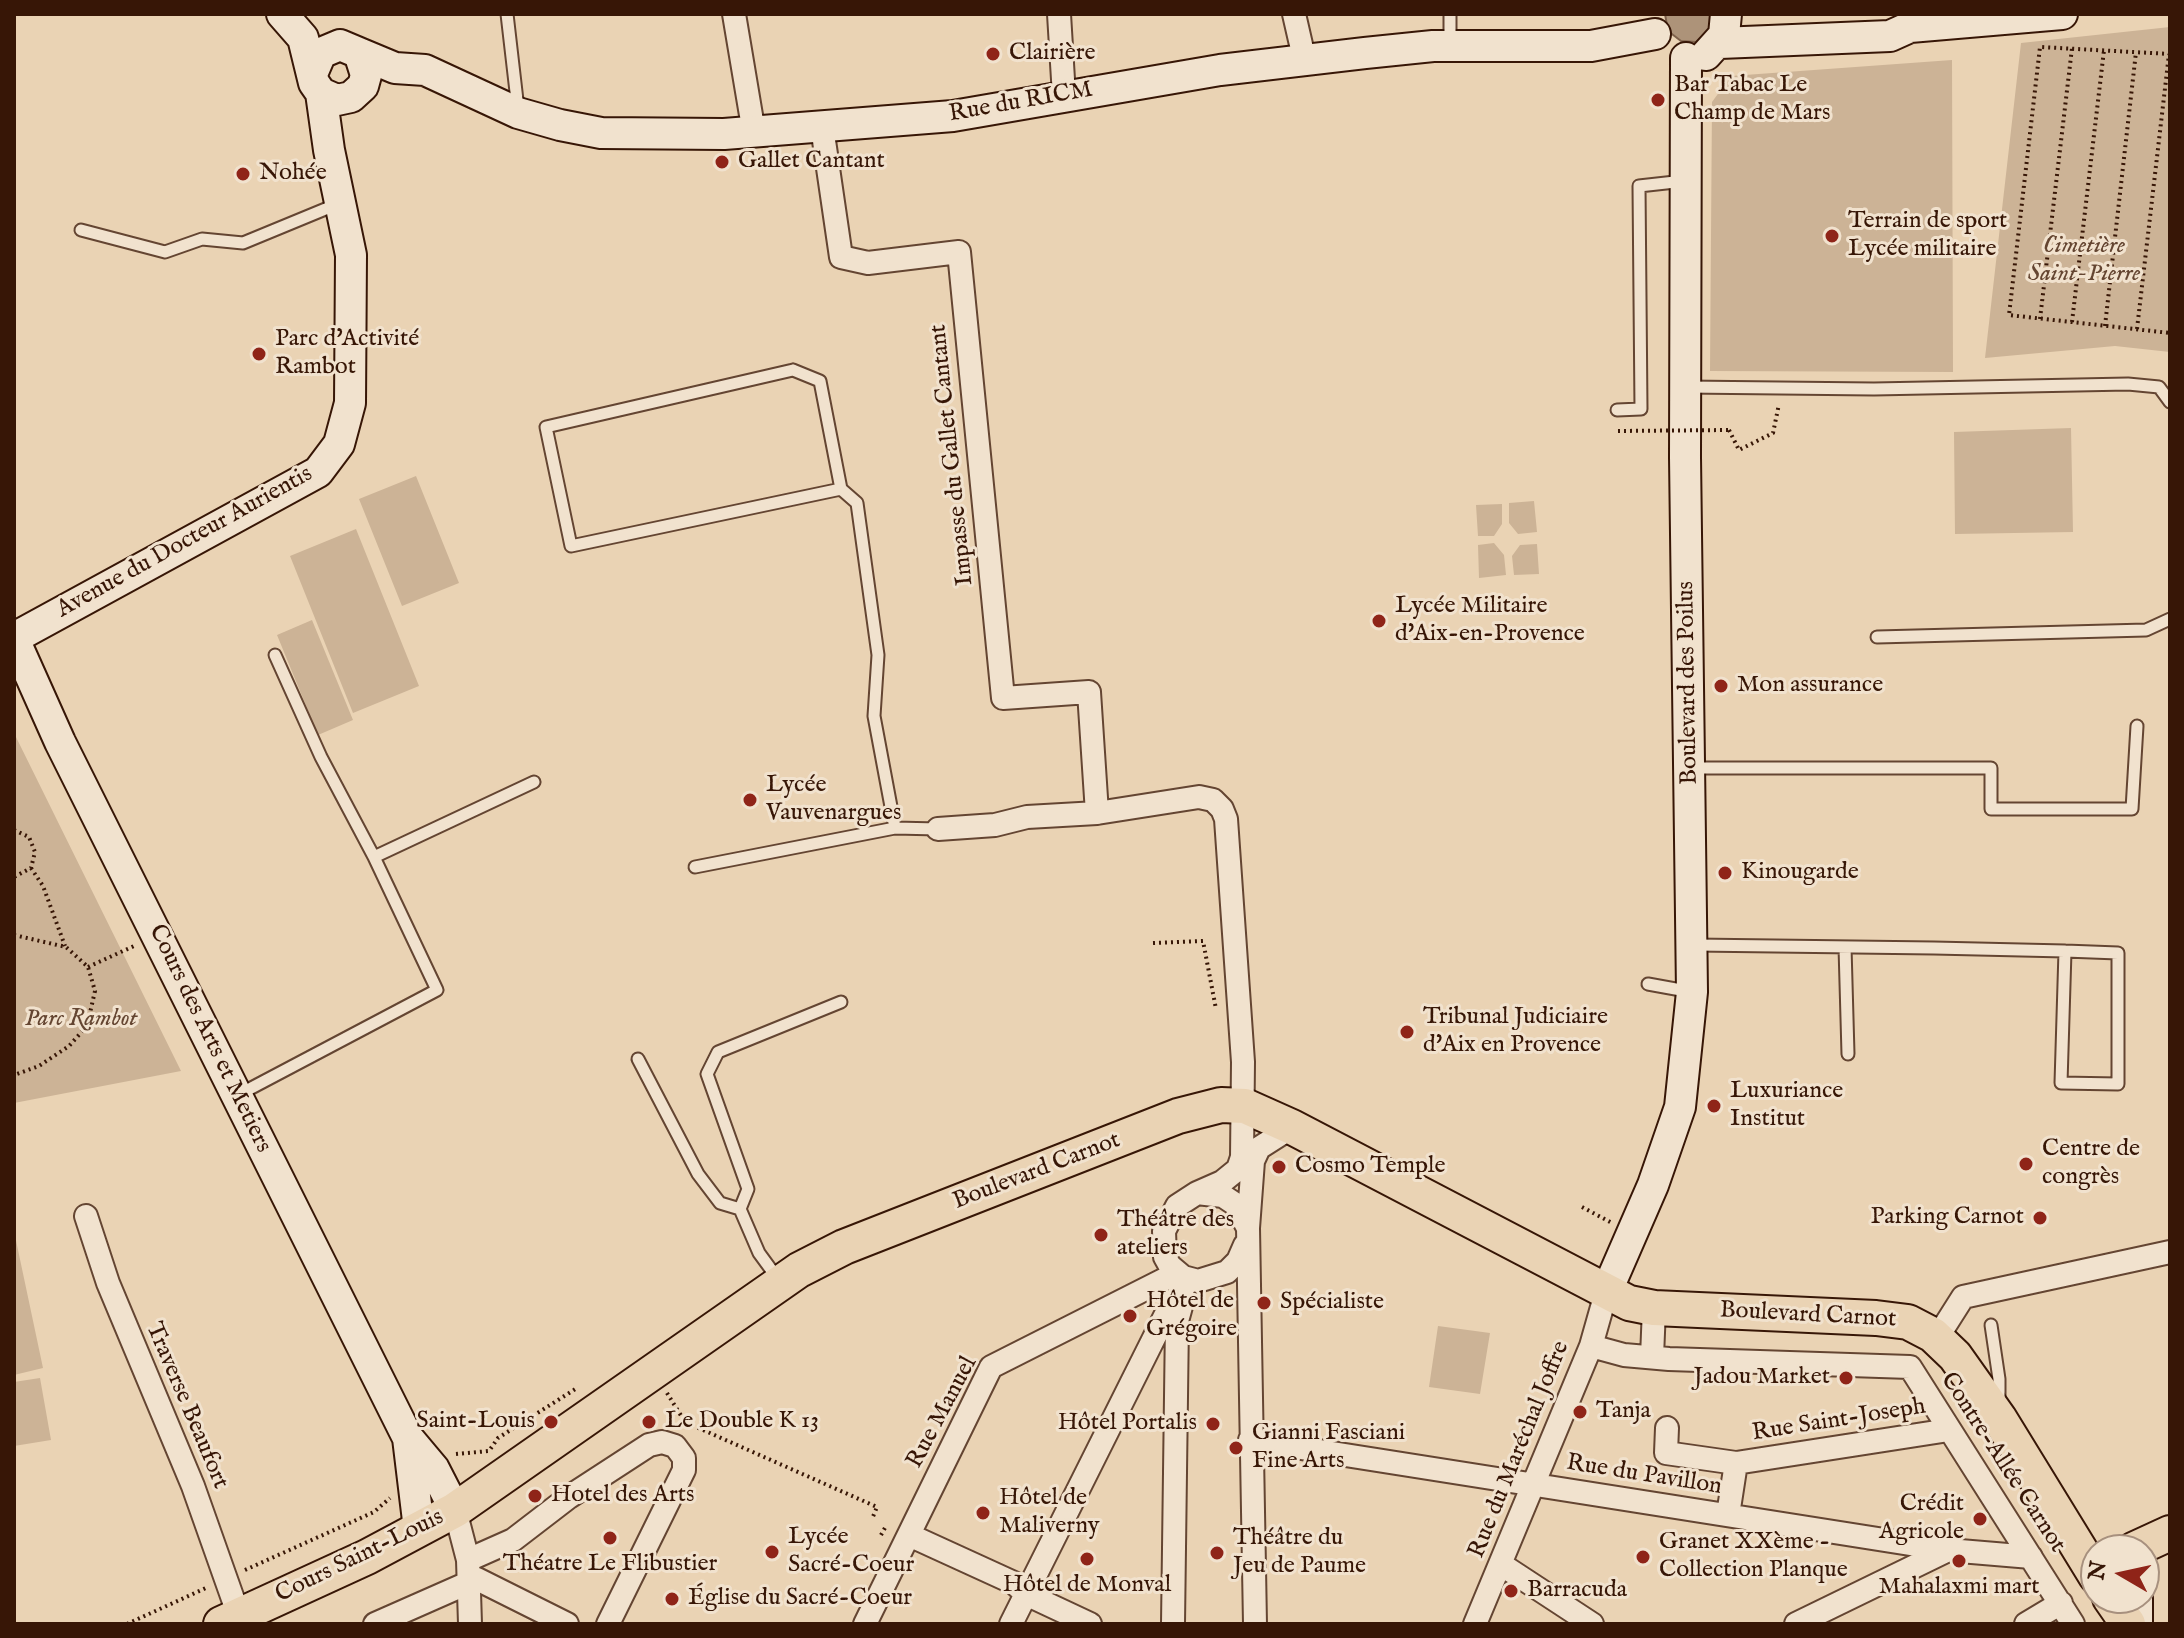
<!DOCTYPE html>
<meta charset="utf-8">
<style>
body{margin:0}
#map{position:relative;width:2184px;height:1638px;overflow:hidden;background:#ead3b4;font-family:"IM FELL English",serif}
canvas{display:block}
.frame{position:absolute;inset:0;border:16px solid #371606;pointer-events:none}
.north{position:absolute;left:2080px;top:1534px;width:80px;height:80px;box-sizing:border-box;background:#f1e2ce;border:2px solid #a7907e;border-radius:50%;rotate:279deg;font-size:22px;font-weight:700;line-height:32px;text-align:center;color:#371606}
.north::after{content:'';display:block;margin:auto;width:28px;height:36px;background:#8f2418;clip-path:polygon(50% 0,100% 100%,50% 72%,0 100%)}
</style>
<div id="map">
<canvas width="2184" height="1638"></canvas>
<div class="frame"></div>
<div class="north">N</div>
</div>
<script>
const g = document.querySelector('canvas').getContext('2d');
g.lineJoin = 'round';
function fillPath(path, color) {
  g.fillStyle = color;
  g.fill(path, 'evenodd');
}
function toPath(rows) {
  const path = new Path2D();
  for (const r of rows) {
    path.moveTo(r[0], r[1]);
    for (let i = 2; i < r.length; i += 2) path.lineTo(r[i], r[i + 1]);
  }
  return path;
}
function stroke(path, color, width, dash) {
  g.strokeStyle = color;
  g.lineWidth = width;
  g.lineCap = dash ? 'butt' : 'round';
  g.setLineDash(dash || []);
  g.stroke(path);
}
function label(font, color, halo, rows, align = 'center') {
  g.font = font + ' "IM FELL English",serif';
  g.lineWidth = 6;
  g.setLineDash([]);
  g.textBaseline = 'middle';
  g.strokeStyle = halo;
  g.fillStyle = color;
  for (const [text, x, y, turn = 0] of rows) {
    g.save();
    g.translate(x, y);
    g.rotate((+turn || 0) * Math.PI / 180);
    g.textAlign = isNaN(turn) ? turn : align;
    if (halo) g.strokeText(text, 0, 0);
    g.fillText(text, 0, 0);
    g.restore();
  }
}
fillPath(toPath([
 [2170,27,2170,352,2115,346,1985,358,2021,43],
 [1952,60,1953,372,1710,371,1712,102,1731,76],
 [2071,428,2073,532,1955,534,1954,432],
 [416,476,459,583,402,606,359,499],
 [1534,501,1537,532,1518,534,1509,523,1509,503],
 [1502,504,1502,524,1494,536,1478,536,1476,505],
 [356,529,419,686,353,713,290,556],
 [1494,543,1504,555,1506,575,1479,578,1478,545],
 [1537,544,1539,574,1514,575,1512,556,1520,545],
 [312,620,353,720,318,735,277,635],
 [14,733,181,1071,14,1103],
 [14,1231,43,1368,14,1375],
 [1438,1326,1490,1333,1480,1394,1429,1387],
 [40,1378,51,1440,14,1446,14,1382]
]), '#ccb396');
const water = toPath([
 [1665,14,1713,14,1712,27,1696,42,1681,41,1668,31,1665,14]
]);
fillPath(water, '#ad9379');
stroke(water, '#7e614b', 2);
const lane = toPath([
 [507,14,518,109],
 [1450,14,1450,45],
 [81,230,165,252,202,239,243,243,340,203],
 [793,370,820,381,841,489,571,546,546,427,793,370],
 [1685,387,1874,389,2128,384,2159,387,2170,402],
 [1617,410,1641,409,1639,186,1684,181],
 [1877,637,2146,630,2170,619],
 [1692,768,1991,768,1991,809,2132,809,2137,726],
 [895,828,938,829],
 [374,857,534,782],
 [695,867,895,828,874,716,878,655,857,503,841,489],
 [1695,945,1934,948,2065,951,2118,953,2118,1084,2061,1083,2065,951],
 [1845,947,1848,1054],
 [1648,984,1692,992],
 [638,1059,698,1174,720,1203,740,1209,748,1189,707,1074,718,1052,841,1002],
 [238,1095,437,990,374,857,321,757,275,655],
 [740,1209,759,1253,778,1279],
 [1991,1325,1999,1379,1999,1402]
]);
const street = toPath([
 [734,14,754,133],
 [1059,14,1064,96],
 [1294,14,1305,62],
 [822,127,841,257,868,263,959,252,1003,698,1089,692,1097,813],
 [938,829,995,825,1027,817,1097,813,1199,797,1213,800,1222,809,1226,819,1243,1062,1242,1157,1238,1169,1222,1182,1197,1193],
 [86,1216,108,1283,193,1486,239,1616],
 [1245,1245,1238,1261,1227,1272,1198,1281,1183,1277,1170,1266,1165,1257,1164,1231,1177,1206,1197,1193,1223,1196,1235,1204,1248,1228],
 [1937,1338,1963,1297,2170,1252],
 [1591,1346,1624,1355,1669,1359,1910,1367,2073,1624],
 [1652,1357,1654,1308],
 [1667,1428,1666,1453,1736,1463],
 [1250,1440,1948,1550,2031,1557],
 [455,1510,468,1560,470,1624],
 [1728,1515,1736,1463,1949,1430],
 [909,1535,1014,1583,1026,1594,1090,1624],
 [468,1560,513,1540,569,1497,649,1445,662,1442,675,1446,684,1458,684,1470,608,1624],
 [1502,1565,1592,1624],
 [375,1624,477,1579,567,1624],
 [865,1624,991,1367,1177,1273],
 [1011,1624,1165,1316,1189,1279],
 [1173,1624,1177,1321,1183,1299],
 [1255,1624,1248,1228,1253,1161,1259,1148,1292,1127],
 [1475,1624,1591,1346,1606,1293],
 [1796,1624,1948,1550],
 [2026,1624,2061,1603]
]);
const secondary = toPath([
 [282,14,303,38,314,83,321,93,337,100,351,97,363,86,366,75,359,53,340,45,321,53,312,74],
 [1720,43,1890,36,1910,27,2062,14],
 [359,53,395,68,425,70,518,113,560,125,601,133,724,134,953,116,1220,70,1365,53,1433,46,1591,46,1655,34],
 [1706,55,1724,35,1726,14],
 [14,638,318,472,339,444,350,403,351,255,329,150,321,93],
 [14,639,60,742,408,1438,434,1469,455,1510],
 [1606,1293,1653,1185,1680,1107,1692,992,1685,457,1686,58],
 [408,1438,419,1529],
 [2137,1624,2137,1598]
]);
const primary = toPath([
 [2133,1550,2170,1533],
 [2110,1598,2128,1624],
 [221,1624,367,1557,455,1510,799,1270,844,1247,1178,1116,1221,1105,1245,1106,1292,1127,1629,1303,1654,1308,1876,1318,1908,1322,1933,1335,1955,1356,1999,1418,2096,1576]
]);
stroke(lane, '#644532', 15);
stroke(street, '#644532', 26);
stroke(secondary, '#371606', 34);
stroke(primary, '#371606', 38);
stroke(toPath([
 [2170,54,2040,47,2009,315,2170,333],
 [2040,319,2072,48],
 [2072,322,2104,50],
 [2105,326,2136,52],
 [2137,329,2169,54],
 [1729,430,1739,450,1773,433,1779,404],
 [14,830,29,837,35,852,31,868,14,877],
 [31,868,43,886,65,946],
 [14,935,66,947,88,967,95,991,87,1026,69,1046,39,1066,14,1075],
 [1153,943,1203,941,1216,1009],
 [88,967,134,946],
 [1582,1207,1612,1223],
 [667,1393,685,1422,877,1507,872,1519],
 [456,1454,489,1451,498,1438,577,1388],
 [881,1535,886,1526],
 [245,1570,374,1512,390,1498],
 [127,1624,208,1587]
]), '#371606', 4, [2, 4]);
stroke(lane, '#f1e2ce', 11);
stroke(street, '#f1e2ce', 22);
stroke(secondary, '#f1e2ce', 30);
stroke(primary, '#ead3b4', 34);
stroke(toPath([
 [1618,431,1729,430]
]), '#371606', 4, [2, 4]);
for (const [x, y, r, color] of [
 [993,54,8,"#8f2418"],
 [1658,100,8,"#8f2418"],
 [722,162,8,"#8f2418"],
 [243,174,8,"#8f2418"],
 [1832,236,8,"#8f2418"],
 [259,354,8,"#8f2418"],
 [1379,621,8,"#8f2418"],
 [1721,686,8,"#8f2418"],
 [750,800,8,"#8f2418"],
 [1725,873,8,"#8f2418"],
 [1407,1032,8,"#8f2418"],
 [1714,1106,8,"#8f2418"],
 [2026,1164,8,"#8f2418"],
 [1279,1167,8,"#8f2418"],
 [2040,1218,8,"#8f2418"],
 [1101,1235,8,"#8f2418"],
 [1264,1303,8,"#8f2418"],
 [1130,1316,8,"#8f2418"],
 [1846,1378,8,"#8f2418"],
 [1580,1412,8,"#8f2418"],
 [551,1422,8,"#8f2418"],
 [649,1422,8,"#8f2418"],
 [1213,1424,8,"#8f2418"],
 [1236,1448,8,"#8f2418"],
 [535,1496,8,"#8f2418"],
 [983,1513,8,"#8f2418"],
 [1980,1519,8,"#8f2418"],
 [610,1538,8,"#8f2418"],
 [772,1552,8,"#8f2418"],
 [1217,1553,8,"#8f2418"],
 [1643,1557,8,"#8f2418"],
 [1087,1559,8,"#8f2418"],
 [1959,1561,8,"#8f2418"],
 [1511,1591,8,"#8f2418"],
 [672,1599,8,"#8f2418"]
]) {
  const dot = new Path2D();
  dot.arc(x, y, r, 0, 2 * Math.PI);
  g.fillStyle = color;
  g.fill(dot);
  stroke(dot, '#f1e2ce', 3);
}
label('24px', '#371606', '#f1e2ce', [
 ["Clairière",1009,54],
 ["Bar Tabac Le",1674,86],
 ["Champ de Mars",1674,114],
 ["Gallet Cantant",738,162],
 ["Nohée",259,174],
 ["Terrain de sport",1848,222],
 ["Lycée militaire",1848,250],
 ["Parc d'Activité",275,340],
 ["Rambot",275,368],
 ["Lycée Militaire",1395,607],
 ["d'Aix-en-Provence",1395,635],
 ["Mon assurance",1737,686],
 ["Lycée",766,786],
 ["Vauvenargues",766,814],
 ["Kinougarde",1741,873],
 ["Tribunal Judiciaire",1423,1018],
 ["d'Aix en Provence",1423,1046],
 ["Luxuriance",1730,1092],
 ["Institut",1730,1120],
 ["Centre de",2042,1150],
 ["congrès",2042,1178],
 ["Cosmo Temple",1295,1167],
 ["Parking Carnot",2024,1218,"right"],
 ["Théâtre des",1117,1221],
 ["ateliers",1117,1249],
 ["Hôtel de",1146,1302],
 ["Grégoire",1146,1330],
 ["Spécialiste",1280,1303],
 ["Jadou Market",1830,1378,"right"],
 ["Tanja",1596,1412],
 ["Saint-Louis",535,1422,"right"],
 ["Le Double K 13",665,1422],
 ["Hôtel Portalis",1197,1424,"right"],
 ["Gianni Fasciani",1252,1434],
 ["Fine Arts",1252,1462],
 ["Hotel des Arts",551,1496],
 ["Hôtel de",999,1499],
 ["Maliverny",999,1527],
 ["Crédit",1964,1505,"right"],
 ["Agricole",1964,1533,"right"],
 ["Lycée",788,1538],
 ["Sacré-Coeur",788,1566],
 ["Théâtre du",1233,1539],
 ["Jeu de Paume",1233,1567],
 ["Granet XXème -",1659,1543],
 ["Collection Planque",1659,1571],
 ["Théatre Le Flibustier",610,1565,"center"],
 ["Hôtel de Monval",1087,1586,"center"],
 ["Mahalaxmi mart",1959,1588,"center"],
 ["Barracuda",1527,1591],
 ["Église du Sacré-Coeur",688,1599]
], 'left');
label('24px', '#371606', '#f1e2ce', [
 ["Rue du RICM",1021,103,-10],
 ["Impasse du Gallet Cantant",953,455,-96],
 ["Avenue du Docteur Aurientis",185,543,-29],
 ["Boulevard des Poilus",1689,683,-91],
 ["Cours des Arts et Metiers",209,1039,64],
 ["Boulevard Carnot",1037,1172,-21],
 ["Boulevard Carnot",1808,1316,3],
 ["Traverse Beaufort",186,1406,67],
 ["Rue Manuel",943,1413,-62],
 ["Rue Saint-Joseph",1839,1421,-9],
 ["Rue du Maréchal Joffre",1520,1450,-68],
 ["Contre-Allée Carnot",2002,1463,57],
 ["Rue du Pavillon",1644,1476,9],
 ["Cours Saint-Louis",360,1557,-26]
]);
label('italic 24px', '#644531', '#f1e2ce', [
 ["Cimetière",2084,247],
 ["Saint-Pierre",2084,275],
 ["Parc Rambot",81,1020]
]);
</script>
